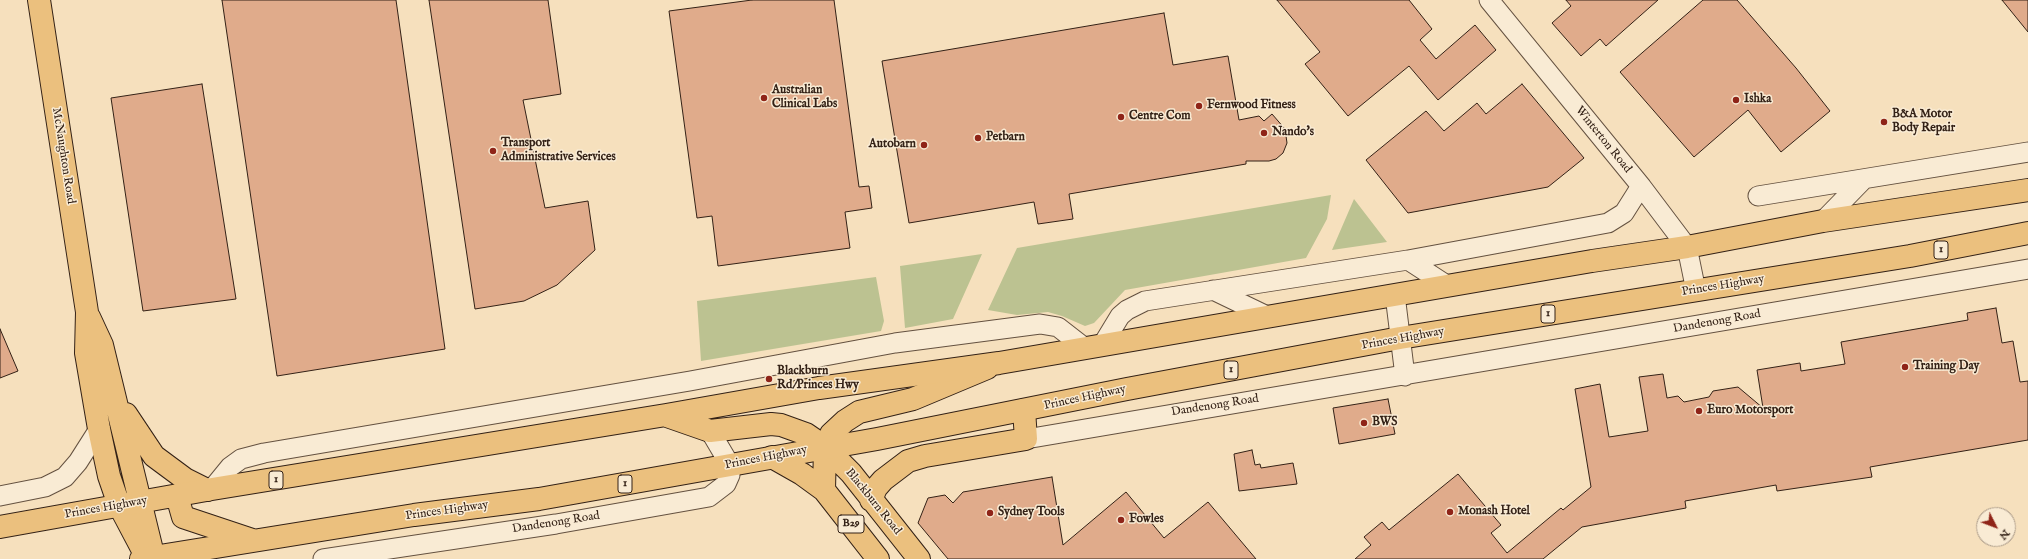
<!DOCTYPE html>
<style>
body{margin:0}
#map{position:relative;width:2028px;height:559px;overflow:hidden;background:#f6e0bd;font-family:"IM FELL English",serif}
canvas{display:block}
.north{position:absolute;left:1976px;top:507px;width:40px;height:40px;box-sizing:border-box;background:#f9ebd4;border:1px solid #aa9a88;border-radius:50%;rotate:132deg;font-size:11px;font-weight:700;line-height:16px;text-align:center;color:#332116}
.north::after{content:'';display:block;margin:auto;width:14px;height:18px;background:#8f2418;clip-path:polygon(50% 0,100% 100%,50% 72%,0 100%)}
</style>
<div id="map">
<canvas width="2028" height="559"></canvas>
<div class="north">N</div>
</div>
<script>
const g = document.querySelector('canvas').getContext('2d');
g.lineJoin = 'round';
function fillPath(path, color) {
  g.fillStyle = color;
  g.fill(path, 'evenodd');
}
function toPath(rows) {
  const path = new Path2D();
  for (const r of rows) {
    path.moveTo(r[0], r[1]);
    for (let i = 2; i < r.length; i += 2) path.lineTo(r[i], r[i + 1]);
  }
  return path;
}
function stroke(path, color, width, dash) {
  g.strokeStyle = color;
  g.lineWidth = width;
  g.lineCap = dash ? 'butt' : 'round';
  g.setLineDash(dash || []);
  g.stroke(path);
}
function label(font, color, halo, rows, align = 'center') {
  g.font = font + ' "IM FELL English",serif';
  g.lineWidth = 3;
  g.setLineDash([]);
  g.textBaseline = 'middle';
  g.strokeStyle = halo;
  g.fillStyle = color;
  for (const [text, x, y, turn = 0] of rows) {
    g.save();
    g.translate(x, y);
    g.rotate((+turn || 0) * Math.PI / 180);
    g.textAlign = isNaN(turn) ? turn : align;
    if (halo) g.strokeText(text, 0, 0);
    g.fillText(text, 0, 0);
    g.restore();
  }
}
fillPath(toPath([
 [1331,195,1327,219,1306,258,1125,290,1094,323,1085,326,1062,316,1048,312,1017,315,988,310,1017,248],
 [1354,199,1387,242,1332,250],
 [982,254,953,319,905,328,900,266],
 [876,277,884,321,881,331,701,361,697,301]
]), '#bcc291');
const building = toPath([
 [222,0,396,0,445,349,277,376,222,0],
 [429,0,548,0,561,94,523,100,545,208,588,201,595,250,557,285,524,301,475,309,429,0],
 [752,0,834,0,859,187,869,186,872,208,845,212,850,248,718,266,712,216,697,218,669,11,752,0],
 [1277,0,1409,0,1432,29,1420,40,1436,59,1475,25,1496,50,1438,100,1409,66,1348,116,1305,64,1320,52,1277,0],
 [1566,0,1658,0,1606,46,1600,39,1581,56,1552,23,1571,6,1566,0],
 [1703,0,1737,0,1796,68,1830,111,1781,152,1748,110,1694,157,1620,72,1703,0],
 [2002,0,2028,0,2028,32,2002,0],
 [1164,13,1173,65,1228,56,1239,120,1259,116,1264,121,1272,114,1285,129,1287,143,1283,153,1276,159,1269,161,1246,161,1246,164,1069,194,1073,219,1038,224,1034,202,909,223,882,61,1164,13],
 [202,84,236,299,143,311,111,98,202,84],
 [1522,84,1584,158,1548,187,1408,213,1366,160,1426,111,1444,131,1477,103,1486,114,1522,84],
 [1996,308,2002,343,2013,341,2020,382,2028,381,2028,440,1870,467,1872,477,1777,491,1776,485,1685,501,1686,508,1582,527,1543,559,1355,559,1371,545,1364,537,1382,522,1389,530,1458,474,1501,525,1491,533,1507,553,1561,508,1563,510,1591,487,1575,389,1600,384,1609,437,1648,431,1639,377,1663,374,1667,398,1678,396,1684,402,1709,397,1713,391,1738,387,1763,408,1757,370,1800,363,1801,371,1845,364,1841,342,1968,320,1967,313,1996,308],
 [0,329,18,371,0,378,0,329],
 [1388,399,1395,434,1339,444,1333,408,1388,399],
 [1252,450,1255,465,1260,464,1261,468,1293,463,1297,484,1239,491,1234,454,1252,450],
 [1052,477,1063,545,1126,492,1164,538,1208,502,1256,559,948,559,918,523,928,498,945,495,953,503,963,492,1052,477]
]);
fillPath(building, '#e0ab8b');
stroke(building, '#332116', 1);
const minor = toPath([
 [1489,0,1641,186,1687,247,1696,291],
 [1758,196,2028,152],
 [1823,221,1864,179],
 [1408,260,1448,286],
 [1213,290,1267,316],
 [1395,295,1405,376],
 [1103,344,1120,316,1127,310,1145,301,1408,260,1608,223,1624,213,1641,186],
 [1026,439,2028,269],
 [212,489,230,467,241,459,264,453,690,381,895,343,1040,324,1058,327,1085,348],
 [0,496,45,487,65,477,78,462,99,429],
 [323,559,556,524,709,497,726,484,730,475,730,465,710,431]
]);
const major = toPath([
 [39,0,87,312,86,353,99,429,109,476,119,505,147,558],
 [89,317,102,345,151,546],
 [126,414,154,456,185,479,207,490],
 [825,447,851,473,919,559],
 [772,457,802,474,824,490,878,559],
 [824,490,825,447,831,434,845,421,859,412,913,399,987,368],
 [871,500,876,488,883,480,908,461,925,456,1026,439,1024,410]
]);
const highway = toPath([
 [667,416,710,431,771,424,781,425,806,434,825,447],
 [177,496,183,517,252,540],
 [0,527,212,489,666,415,819,388,999,363,1592,261,1687,247,1823,221,2028,190],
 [141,559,414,515,539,499,877,439,1127,389,1400,338,1910,256,2028,233]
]);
stroke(minor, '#645140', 21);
stroke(major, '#332116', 24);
stroke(highway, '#332116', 24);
stroke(minor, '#f9ebd4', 19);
stroke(major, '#ebc07e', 22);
stroke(highway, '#ebc07e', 22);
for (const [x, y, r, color] of [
 [764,98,4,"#8f2418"],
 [1736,100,4,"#8f2418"],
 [1199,106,4,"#8f2418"],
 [1121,117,4,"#8f2418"],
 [1884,122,4,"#8f2418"],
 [1264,133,4,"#8f2418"],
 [978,138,4,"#8f2418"],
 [924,145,4,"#8f2418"],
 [493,151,4,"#8f2418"],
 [1905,367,4,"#8f2418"],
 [769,379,4,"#8f2418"],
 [1699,411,4,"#8f2418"],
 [1364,423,4,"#8f2418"],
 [1450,512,4,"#8f2418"],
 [990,513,4,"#8f2418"],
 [1121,520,4,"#8f2418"]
]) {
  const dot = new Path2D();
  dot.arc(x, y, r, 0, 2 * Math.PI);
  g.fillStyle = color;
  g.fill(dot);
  stroke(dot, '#f9ebd4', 1.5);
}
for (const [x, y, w] of [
 [1941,250,14],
 [1548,314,14],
 [1231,370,14],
 [276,480,14],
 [625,484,14],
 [851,524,26]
]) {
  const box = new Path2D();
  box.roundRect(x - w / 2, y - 9, w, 18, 3);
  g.fillStyle = '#f9ebd4';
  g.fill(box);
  stroke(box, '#332116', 1);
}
label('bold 11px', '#332116', null, [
 ["1",1941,250],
 ["1",1548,314],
 ["1",1231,370],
 ["1",276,480],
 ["1",625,484],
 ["B29",851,524]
]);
label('bold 12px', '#332116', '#f9ebd4', [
 ["Australian",772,91],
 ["Clinical Labs",772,105],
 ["Ishka",1744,100],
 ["Fernwood Fitness",1207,106],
 ["B&A Motor",1892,115],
 ["Body Repair",1892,129],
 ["Centre Com",1129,117],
 ["Nando's",1272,133],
 ["Petbarn",986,138],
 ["Transport",501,144],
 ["Administrative Services",501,158],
 ["Autobarn",916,145,"right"],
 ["Training Day",1913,367],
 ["Blackburn",777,372],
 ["Rd/Princes Hwy",777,386],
 ["Euro Motorsport",1707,411],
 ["BWS",1372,423],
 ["Monash Hotel",1458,512],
 ["Sydney Tools",998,513],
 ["Fowles",1129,520]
], 'left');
label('12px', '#332116', '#f9ebd4', [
 ["Winterton Road",1603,140,51],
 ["McNaughton Road",63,156,81],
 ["Princes Highway",1723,286,-9],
 ["Dandenong Road",1717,322,-10],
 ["Princes Highway",1403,339,-10],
 ["Princes Highway",1085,398,-12],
 ["Dandenong Road",1215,406,-9],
 ["Princes Highway",766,458,-11],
 ["Blackburn Road",873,502,51],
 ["Princes Highway",106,508,-10],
 ["Princes Highway",447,511,-8],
 ["Dandenong Road",556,523,-9]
]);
</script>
